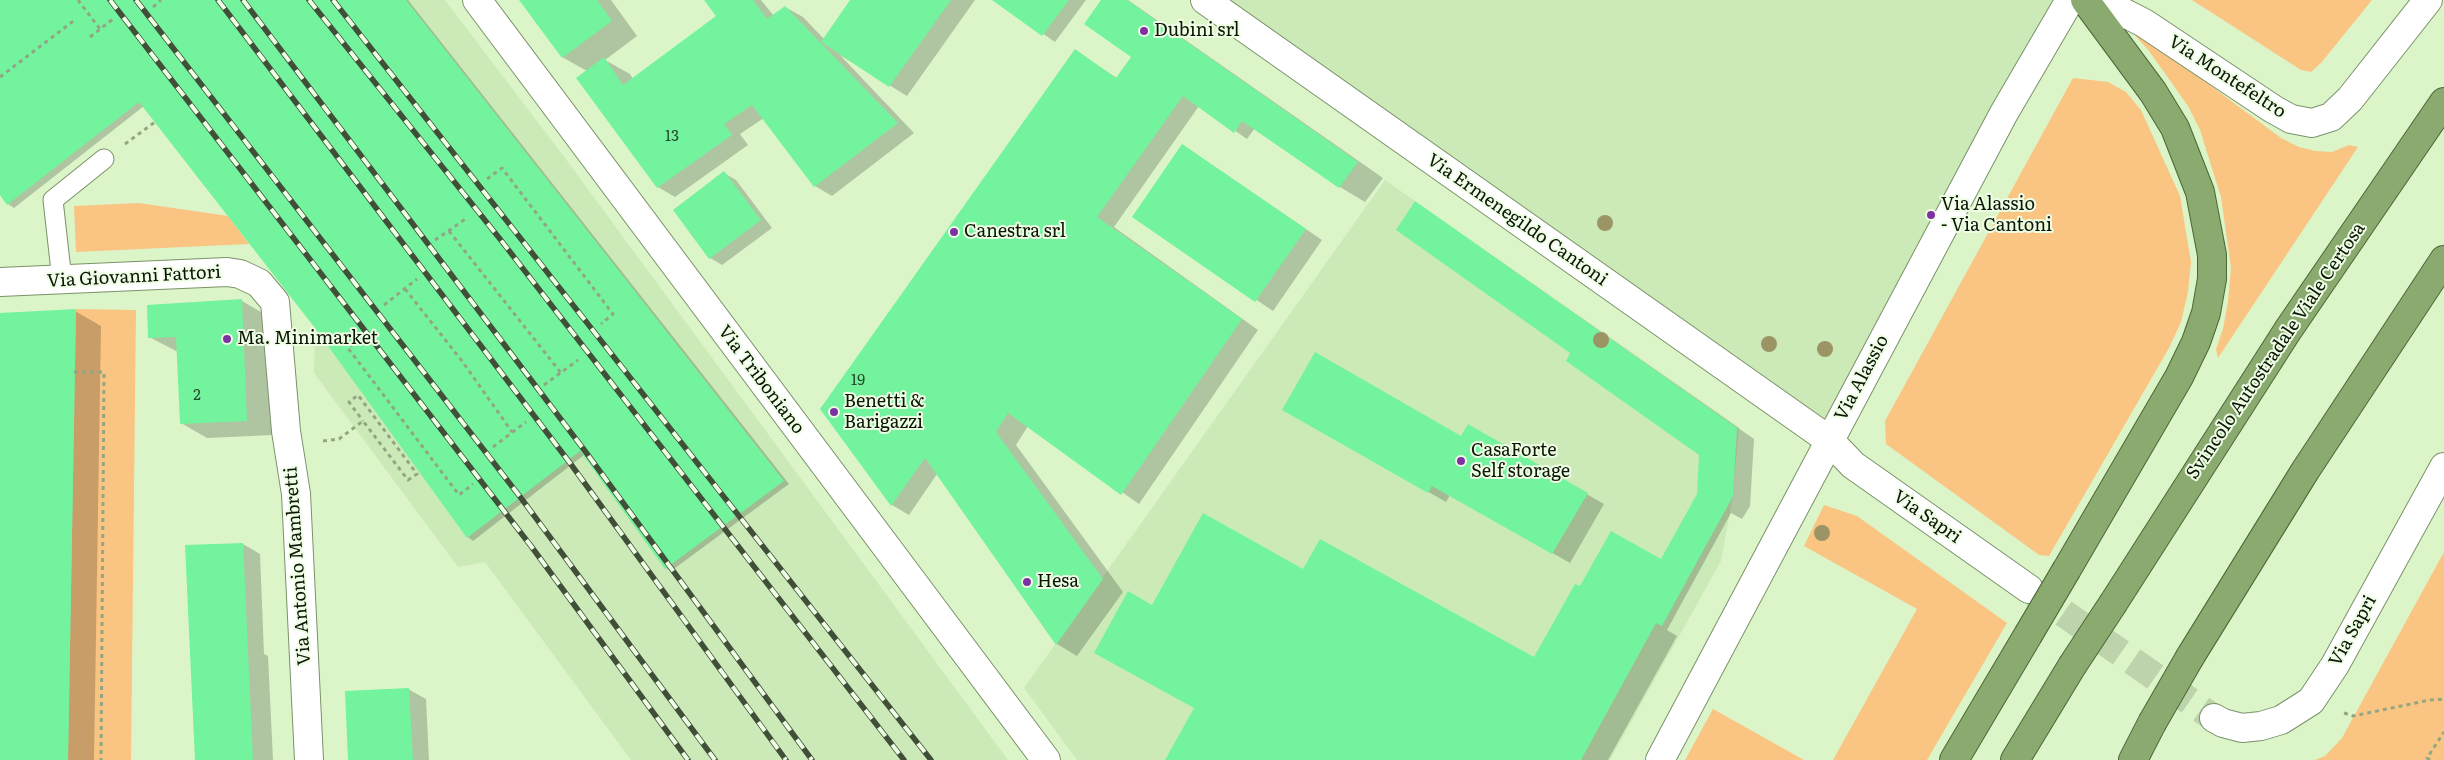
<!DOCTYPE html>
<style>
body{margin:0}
canvas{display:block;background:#dbf5c9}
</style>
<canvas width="2444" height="760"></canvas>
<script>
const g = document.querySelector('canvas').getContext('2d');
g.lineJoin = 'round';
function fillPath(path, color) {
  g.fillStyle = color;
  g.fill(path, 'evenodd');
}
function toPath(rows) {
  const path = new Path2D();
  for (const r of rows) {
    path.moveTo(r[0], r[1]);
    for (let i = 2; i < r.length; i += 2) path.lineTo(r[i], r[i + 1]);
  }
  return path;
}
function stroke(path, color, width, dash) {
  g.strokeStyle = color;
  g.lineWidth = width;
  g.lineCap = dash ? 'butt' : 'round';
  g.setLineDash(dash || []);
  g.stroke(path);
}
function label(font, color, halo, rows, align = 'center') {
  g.font = font + ' Literata,serif';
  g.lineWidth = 4;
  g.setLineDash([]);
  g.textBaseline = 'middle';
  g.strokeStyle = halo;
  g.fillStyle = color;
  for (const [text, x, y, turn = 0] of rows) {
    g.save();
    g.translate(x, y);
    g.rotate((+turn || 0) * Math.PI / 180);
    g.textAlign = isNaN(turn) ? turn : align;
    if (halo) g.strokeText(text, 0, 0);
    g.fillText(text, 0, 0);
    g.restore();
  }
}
fillPath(toPath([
 [62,0,445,0,565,158,1008,760,631,760,485,562,458,567,314,373,315,328],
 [1205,0,2070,0,1829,440],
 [1385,180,1739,427,1733,496,1721,561,1610,760,1077,760,1024,688]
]), '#cceab7');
fillPath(toPath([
 [2192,0,2372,0,2321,63,2311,72,2301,70],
 [2129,25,2281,138,2299,147,2316,151,2332,152,2349,145,2358,147,2218,358,2216,349,2223,329,2228,301,2231,268,2221,197,2200,130,2188,106,2149,51,2132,32],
 [2073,78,2108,82,2126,92,2141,110,2180,196,2191,262,2188,292,2181,322,2169,348,2049,556,2039,555,1886,444,1885,421],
 [139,203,228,216,249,244,76,252,74,206],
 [76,309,136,310,131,760,68,760],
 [1824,505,1857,516,2007,623,1927,760,1833,760,1917,609,1804,546],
 [2444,552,2444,760,2315,760,2325,756,2342,738],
 [1713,709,1804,760,1685,760]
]), '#fac582');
fillPath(toPath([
 [0,0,408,0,789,484,671,571,666,568,584,455,473,541,468,537,316,327,144,106,14,208,8,204,0,193],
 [520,0,611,0,637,36,605,60,630,74,633,79,717,16,705,0,761,0,774,16,785,7,803,17,825,40,852,0,975,0,907,96,840,55,914,133,832,196,815,186,764,118,740,134,748,145,675,197,658,187,587,71,562,57],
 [994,0,1086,0,1055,42],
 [1102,0,1128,0,1383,178,1365,202,1340,187,1255,128,1247,139,1199,106,1114,227,1258,330,1139,504,1028,426,1016,445,1123,592,1077,656,1057,644,937,474,909,515,892,505,821,409,1075,51,1117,78,1132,57],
 [1183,145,1322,240,1273,311,1133,217],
 [724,173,736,180,772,228,722,265,710,258,674,210],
 [1415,202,1754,439,1750,506,1742,519,1731,513,1667,630,1677,636,1608,760,1167,760,1195,708,1152,607,1304,570,1535,659,1580,588,1662,560,1698,495,1700,455,1571,352],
 [242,301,268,316,273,435,207,438,181,423,178,352,149,337],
 [75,311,101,326,94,760,0,760,0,315],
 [1284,409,1462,437,1468,426,1604,504,1570,563,1450,495,1446,502],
 [243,544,260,554,264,654,268,656,273,760,196,760],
 [408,689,426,699,429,760,350,760]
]), '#0003');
fillPath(toPath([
 [0,0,406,0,784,481,665,569,580,451,467,538,315,328,139,102,7,205,0,195],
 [519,0,597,0,612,21,562,58],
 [704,0,753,0,767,19,785,6,898,123,814,187,752,105,724,124,732,135,657,188,576,78,604,57,623,85,716,16],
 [850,0,951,0,889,87,821,42],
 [992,0,1069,0,1042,36],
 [1101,0,1127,0,1358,162,1339,188,1242,121,1234,133,1183,96,1097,217,1242,319,1121,495,1008,413,996,432,1103,579,1056,645,925,458,891,506,820,409,1075,49,1116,78,1131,57,1084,24],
 [1182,144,1306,229,1255,302,1132,217],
 [724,171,761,220,709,259,673,210],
 [1415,201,1737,428,1733,496,1662,626,1656,623,1581,760,1165,760,1194,708,1094,653,1128,591,1152,605,1203,513,1303,569,1320,539,1534,657,1575,584,1580,586,1611,531,1661,559,1697,494,1699,455,1566,361,1570,353,1396,230],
 [242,299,247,421,180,424,176,337,148,338,147,305],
 [76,309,68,760,0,760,0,313],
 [1315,352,1461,436,1468,424,1588,493,1552,554,1432,486,1428,493,1282,410],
 [243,543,253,760,195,760,185,545],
 [409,688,413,760,348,760,345,691]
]), '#73f39e');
stroke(toPath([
 [2029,589,2214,718]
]), '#bcd3ac', 28, [28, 14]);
const service = toPath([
 [62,280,53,200,104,159]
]);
const minor = toPath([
 [477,0,1046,760],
 [1205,0,1829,440,1853,465,2029,589],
 [2099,0,2144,23,2273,109,2291,119,2312,123,2331,117,2350,99,2428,0],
 [0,282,227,272,240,274,259,283,275,302,286,431,296,494,309,760],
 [2214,718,2223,723,2242,728,2261,726,2281,720,2311,701,2335,665,2444,467],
 [1660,760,2004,113,2070,0]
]);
const trunk = toPath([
 [2067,569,2179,377,2196,342,2206,313,2212,279,2212,255,2200,192,2175,128,2153,92,2085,0],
 [2114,602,2288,330,2444,102],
 [2190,657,2305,471,2444,260],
 [1954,760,2028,635],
 [2015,760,2072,666],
 [2133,760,2152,723]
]);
stroke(service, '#7a9269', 21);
stroke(minor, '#7a9269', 30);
stroke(trunk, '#4b6834', 30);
stroke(toPath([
 [78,0,100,29],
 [153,7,161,0],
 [90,37,113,19],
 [0,77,76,19],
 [125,144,155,122],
 [487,179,502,168,613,314,601,324],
 [449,231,561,373],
 [435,240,467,218],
 [405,289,462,361,512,432],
 [384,305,417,279],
 [360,339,348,348,459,495,473,484],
 [74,372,104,372,101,760],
 [544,385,578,360],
 [323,441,339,439,363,421,408,480,417,474,358,395,349,402,363,421],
 [493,447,526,422],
 [2344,713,2353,716,2430,700,2444,699],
 [2430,760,2427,758,2444,732]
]), '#92a684', 3, [4, 4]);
stroke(service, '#fff', 19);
stroke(minor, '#fff', 28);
stroke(trunk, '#8aaa70', 28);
const rail = toPath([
 [110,0,531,546,688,760],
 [136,0,521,498,715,760],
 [218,0,570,463,786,760],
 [243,0,585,451,812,760],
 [309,0,500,239,904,760],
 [333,0,931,760]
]);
stroke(rail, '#414e38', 5.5);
stroke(rail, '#eefee4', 4, [11]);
const trunkBridge = toPath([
 [2028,635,2067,569],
 [2072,666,2114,602],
 [2152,723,2190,657]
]);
stroke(trunkBridge, '#4b6834', 30, []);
stroke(trunkBridge, '#8aaa70', 28);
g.fillStyle = '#9b9465';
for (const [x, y] of [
 [1605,223],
 [1601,340],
 [1769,344],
 [1825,349],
 [1822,533]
]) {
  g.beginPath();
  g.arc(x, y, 8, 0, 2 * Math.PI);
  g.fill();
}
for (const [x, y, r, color] of [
 [1144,31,5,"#7e31a3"],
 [1931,215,5,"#7e31a3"],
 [954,232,5,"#7e31a3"],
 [227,339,5,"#7e31a3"],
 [834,412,5,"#7e31a3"],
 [1461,461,5,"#7e31a3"],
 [1027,582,5,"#7e31a3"]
]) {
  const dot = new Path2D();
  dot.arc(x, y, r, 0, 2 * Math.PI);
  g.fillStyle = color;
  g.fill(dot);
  stroke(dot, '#eefee4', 2);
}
label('15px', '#264c2c', null, [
 ["13",672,137],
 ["19",858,381],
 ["2",197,396]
]);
label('18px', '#0c1506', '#eefee4', [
 ["Dubini srl",1154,31],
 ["Via Alassio",1941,205],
 ["- Via Cantoni",1941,226],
 ["Canestra srl",964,232],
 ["Ma. Minimarket",237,339],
 ["Benetti &",844,402],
 ["Barigazzi",844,423],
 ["CasaForte",1471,451],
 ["Self storage",1471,472],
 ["Hesa",1037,582]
], 'left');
label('18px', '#0c1506', '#eefee4', [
 ["Via Montefeltro",2227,77,33],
 ["Via Ermenegildo Cantoni",1517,220,35],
 ["Via Giovanni Fattori",134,277,-3],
 ["Svincolo Autostradale Viale Certosa",2276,351,-56],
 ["Via Alassio",1862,378,-62],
 ["Via Triboniano",761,380,53],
 ["Via Sapri",1927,517,35],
 ["Via Antonio Mambretti",298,566,-94],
 ["Via Sapri",2353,631,-61]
]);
</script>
